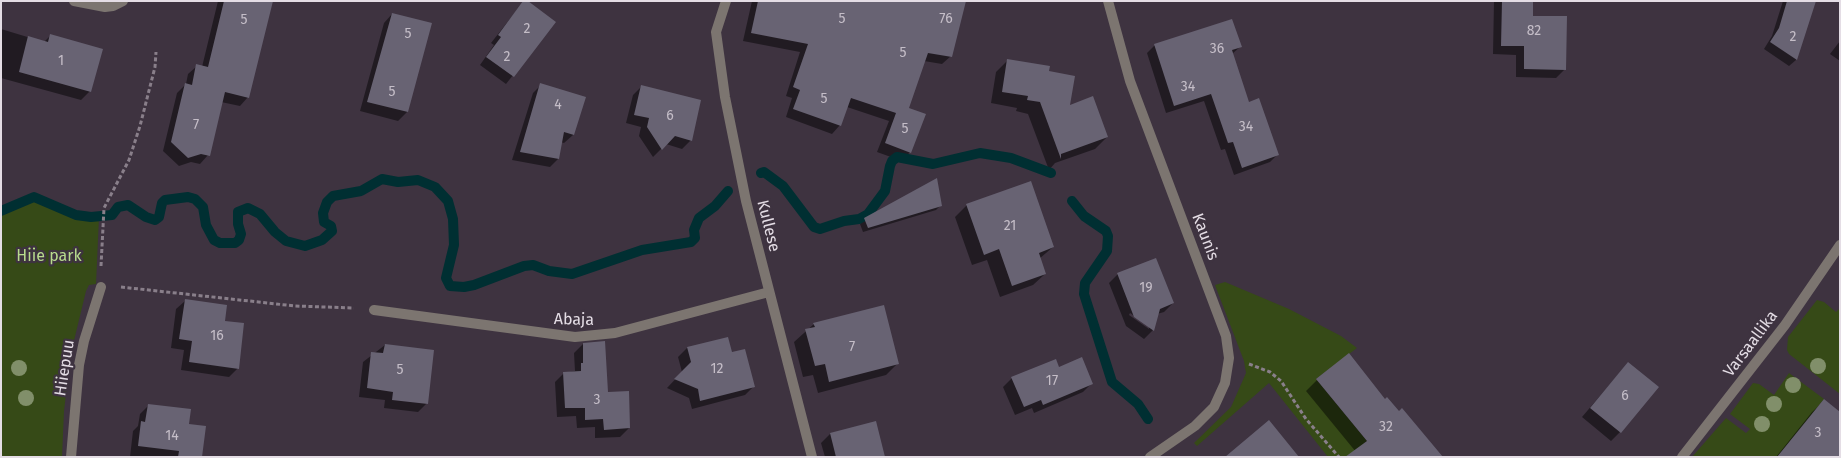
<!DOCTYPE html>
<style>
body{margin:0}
#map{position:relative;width:1841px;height:458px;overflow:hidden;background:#3e3340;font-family:"Fira Sans",sans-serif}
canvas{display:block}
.frame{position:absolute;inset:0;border:2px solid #e4dde5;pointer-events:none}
</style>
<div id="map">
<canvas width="1841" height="458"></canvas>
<div class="frame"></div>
</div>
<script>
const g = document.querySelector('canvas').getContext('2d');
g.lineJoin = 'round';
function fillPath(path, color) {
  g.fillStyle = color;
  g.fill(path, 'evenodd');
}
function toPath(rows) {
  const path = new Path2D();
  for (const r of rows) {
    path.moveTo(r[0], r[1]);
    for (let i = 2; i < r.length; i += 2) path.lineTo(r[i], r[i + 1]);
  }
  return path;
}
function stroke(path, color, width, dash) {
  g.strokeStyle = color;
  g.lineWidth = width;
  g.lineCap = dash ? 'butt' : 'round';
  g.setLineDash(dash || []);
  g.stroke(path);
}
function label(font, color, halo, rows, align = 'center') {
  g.font = font + ' "Fira Sans",sans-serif';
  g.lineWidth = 4.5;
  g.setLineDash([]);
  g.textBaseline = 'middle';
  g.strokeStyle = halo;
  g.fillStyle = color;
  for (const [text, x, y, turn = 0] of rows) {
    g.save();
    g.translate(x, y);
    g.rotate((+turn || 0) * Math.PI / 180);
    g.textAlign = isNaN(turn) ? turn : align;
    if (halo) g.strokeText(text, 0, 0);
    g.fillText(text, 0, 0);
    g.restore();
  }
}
fillPath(toPath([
 [34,197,76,215,99,217,96,284,89,285,86,291,71,353,64,411,62,457,1,457,1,211],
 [1225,282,1289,309,1341,336,1357,348,1316,379,1367,441,1364,443,1375,457,1328,457,1269,383,1197,446,1194,443,1231,407,1246,373,1244,361,1215,285],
 [1817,300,1824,302,1836,312,1840,308,1840,394,1789,354,1787,350,1788,337],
 [1789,373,1824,399,1777,457,1692,457,1726,418,1746,433,1750,429,1730,414,1753,383,1759,384,1774,395]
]), '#364a17');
fillPath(toPath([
 [218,1,264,1,248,97,240,106,221,102,208,155,200,164,191,162,179,166,163,151,177,93,186,84,188,74,197,66,202,67],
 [524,1,554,23,506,84,480,65,494,45,491,43],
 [752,1,889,1,951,56,942,64,924,61,908,108,910,152,902,161,877,152,889,121,847,107,840,125,832,134,786,117,792,98,786,96,800,52,743,41],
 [1494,1,1532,1,1531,17,1565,69,1556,78,1516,77,1516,55,1493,54],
 [1783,1,1814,1,1796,60,1789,66,1764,49,1772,36],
 [392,14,431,24,407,112,398,121,360,111,384,23],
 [1231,20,1240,47,1232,54,1248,103,1277,155,1270,162,1234,175,1225,149,1221,150,1204,101,1166,113,1147,53,1154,46],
 [1,29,44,42,51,35,90,91,81,100,1,78],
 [1840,41,1840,61,1830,54],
 [1008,60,1047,72,1069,107,1107,137,1095,149,1055,163,1049,170,1028,114,1016,111,1017,108,991,103,996,72],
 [541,85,584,98,573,135,564,143,561,142,558,159,550,167,512,160,533,93],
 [642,86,691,140,682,149,666,144,653,157,639,136,641,127,626,123,633,95],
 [936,180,940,206,936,210,863,232,860,224,864,219],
 [967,205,1053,247,1039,259,1045,274,1033,285,1000,297,987,260,972,265,955,217],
 [1118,274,1173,303,1164,312,1157,314,1153,330,1144,339,1126,326,1109,283],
 [1130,313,1149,326,1149,329,1129,315],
 [185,301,223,322,238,368,229,377,181,370,184,350,171,348,176,309],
 [814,324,897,364,886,375,818,393,813,375,803,377,794,342],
 [727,338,731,353,754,386,745,395,692,409,689,398,667,388,682,372,678,357,687,348],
 [583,344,606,393,629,428,620,437,595,438,595,427,577,428,576,416,557,417,555,382,564,373,575,371,574,353],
 [385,345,427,403,418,412,384,408,385,400,359,397,363,362],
 [1628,363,1620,432,1611,441,1582,417],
 [1058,368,1091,384,1083,392,1034,413,1032,408,1015,415,1003,387,1012,378],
 [1317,380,1384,400,1398,413,1356,452,1306,391],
 [1824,401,1840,457,1776,457,1812,412],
 [148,406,188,425,201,457,130,457,133,431,138,426,140,414],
 [875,422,883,457,825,457,821,443,830,434]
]), '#0007');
stroke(toPath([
 [761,173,764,172,783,186,814,227,820,229,844,221,859,219,868,214,885,191,890,166,892,161,897,157,933,164,980,153,1011,158,1051,173],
 [1072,201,1084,216,1106,231,1108,236,1107,251,1085,283,1084,294,1112,382,1138,404,1148,419],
 [1,211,34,197,76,215,91,217,112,215,118,207,128,205,146,217,155,220,159,217,162,203,165,200,188,197,195,199,203,207,206,225,214,240,220,243,235,243,239,240,241,234,238,224,238,212,248,208,260,214,275,232,286,241,305,246,322,240,332,231,331,226,324,222,323,213,327,202,333,196,361,191,382,179,398,182,418,180,435,187,448,201,453,219,454,245,446,278,450,286,464,287,474,285,524,266,533,265,549,271,572,274,642,250,691,242,695,238,694,230,699,218,715,206,728,191]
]), '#002f32', 10);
fillPath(toPath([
 [224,1,273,1,249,98,225,92,210,156,201,154,188,158,171,142,185,83,192,85,196,64,208,67],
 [523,1,528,1,556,22,514,77,486,57,501,37,498,35],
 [758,1,966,1,952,57,928,53,909,108,926,114,911,153,885,143,896,113,851,98,841,126,793,109,800,90,793,87,808,44,751,33],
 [1502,1,1533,1,1533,16,1567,16,1566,70,1524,69,1524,46,1501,46],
 [1787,1,1816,1,1797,60,1770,42,1779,28],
 [392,13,432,23,408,112,367,102],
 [1232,19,1242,47,1232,50,1249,102,1259,98,1279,155,1242,168,1233,142,1228,143,1211,94,1174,106,1154,44],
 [50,34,103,49,91,92,19,72,28,36,48,42],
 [1007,59,1050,66,1049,71,1075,76,1070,105,1093,96,1108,137,1061,154,1061,159,1040,102,1027,100,1028,96,1002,92],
 [540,83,586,97,574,135,564,132,559,159,520,152],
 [641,85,701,100,692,141,675,136,662,150,647,127,649,118,634,115],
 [937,178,942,206,868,228,864,218],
 [1031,181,1054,247,1039,253,1046,274,1012,286,999,249,984,255,966,204],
 [1156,258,1174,303,1160,309,1154,331,1134,317,1117,273],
 [185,299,227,305,225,321,244,323,239,369,189,362,192,341,179,339],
 [884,305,899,364,829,382,825,364,815,366,805,329,815,327,813,323],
 [728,337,732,352,745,349,755,387,700,401,698,389,674,379,691,362,687,347],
 [605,341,608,392,629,391,630,428,604,430,603,419,585,420,585,408,565,408,563,372,581,371,581,363,583,363,583,343],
 [385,344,434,350,428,404,392,400,393,392,367,388,371,352,383,353],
 [1349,353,1385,399,1387,397,1399,411,1402,408,1443,457,1345,457,1367,441,1316,379],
 [1082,357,1093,384,1043,405,1041,400,1024,407,1011,377,1056,359,1059,367],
 [1628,362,1659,387,1621,433,1590,408],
 [1824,399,1840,412,1840,457,1777,457],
 [148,404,191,409,189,424,206,426,202,457,178,457,179,451,138,446,141,421,145,422],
 [1269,420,1299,457,1225,457],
 [876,421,885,457,836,457,830,433]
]), '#686373');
stroke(toPath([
 [101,266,104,208,129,160,140,126,155,67,156,52],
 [121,287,295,306,354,308],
 [1249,364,1270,372,1281,381,1306,419,1339,457]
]), '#897f8a', 3, [4, 2.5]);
stroke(toPath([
 [74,1,105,7,113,6,123,1],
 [726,1,716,32,725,97,746,201,812,457],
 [1108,1,1130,81,1226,336,1229,358,1225,383,1214,407,1195,426,1150,457],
 [374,310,575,337,615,333,769,292],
 [71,457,79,365,84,341,101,287],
 [1682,457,1785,325,1840,245]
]), '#7c7570', 10);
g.fillStyle = '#818f6a';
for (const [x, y] of [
 [1818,366],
 [19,368],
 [1793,385],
 [26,398],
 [1774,404],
 [1762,424]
]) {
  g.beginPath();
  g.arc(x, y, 8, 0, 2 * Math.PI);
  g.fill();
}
label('14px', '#c5bec8', null, [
 ["5",842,19],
 ["76",946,19],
 ["5",244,20],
 ["2",527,29],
 ["82",1534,31],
 ["5",408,34],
 ["2",1793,37],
 ["36",1217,49],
 ["5",903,53],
 ["2",507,57],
 ["1",61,61],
 ["34",1188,87],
 ["5",392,92],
 ["5",824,99],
 ["4",558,105],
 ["6",670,116],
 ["7",196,125],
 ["34",1246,127],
 ["5",905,129],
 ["21",1010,226],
 ["19",1146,288],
 ["16",217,336],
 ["7",852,347],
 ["12",717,369],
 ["5",400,370],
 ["17",1052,381],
 ["6",1625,396],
 ["3",597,400],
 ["32",1386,427],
 ["3",1818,433],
 ["14",172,436]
]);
label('16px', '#e4dde5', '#3e3340', [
 ["Kullese",768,226,76],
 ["Kaunis",1205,237,69],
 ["Abaja",574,320,1],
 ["Varsaallika",1751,344,-53],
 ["Hiiepuu",65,368,-81]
]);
label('16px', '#b8db8d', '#3e3340', [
 ["Hiie park",49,257]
]);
</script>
